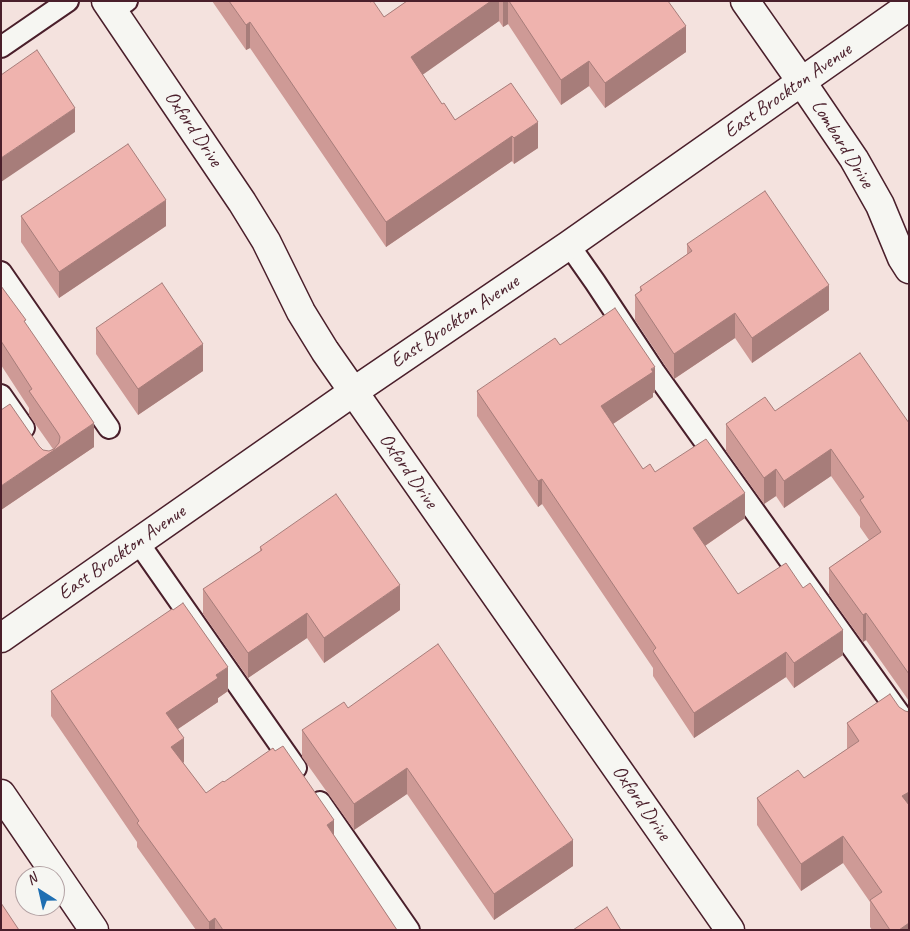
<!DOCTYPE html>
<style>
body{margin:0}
#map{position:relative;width:910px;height:931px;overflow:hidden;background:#f4e2de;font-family:Caveat,sans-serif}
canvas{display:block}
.frame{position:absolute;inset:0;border:2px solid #4a1f2b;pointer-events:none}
.north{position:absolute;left:15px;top:866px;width:50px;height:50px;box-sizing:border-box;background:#f6f6f2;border:1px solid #b1a0a2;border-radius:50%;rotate:325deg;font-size:14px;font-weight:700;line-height:20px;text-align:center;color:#4a1f2b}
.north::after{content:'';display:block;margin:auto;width:18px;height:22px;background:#1f6fb2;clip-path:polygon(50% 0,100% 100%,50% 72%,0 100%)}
</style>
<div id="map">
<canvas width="910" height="931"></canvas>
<div class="frame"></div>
<div class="north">N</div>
</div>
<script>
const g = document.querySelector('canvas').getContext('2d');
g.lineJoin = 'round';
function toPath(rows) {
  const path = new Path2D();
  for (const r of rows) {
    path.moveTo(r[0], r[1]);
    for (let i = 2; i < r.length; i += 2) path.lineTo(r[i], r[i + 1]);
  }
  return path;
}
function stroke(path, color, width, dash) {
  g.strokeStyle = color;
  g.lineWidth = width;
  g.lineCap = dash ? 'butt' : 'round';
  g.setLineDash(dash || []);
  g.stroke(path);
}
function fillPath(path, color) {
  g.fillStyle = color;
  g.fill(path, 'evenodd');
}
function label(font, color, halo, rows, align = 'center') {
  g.font = font + ' Caveat,sans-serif';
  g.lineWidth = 5;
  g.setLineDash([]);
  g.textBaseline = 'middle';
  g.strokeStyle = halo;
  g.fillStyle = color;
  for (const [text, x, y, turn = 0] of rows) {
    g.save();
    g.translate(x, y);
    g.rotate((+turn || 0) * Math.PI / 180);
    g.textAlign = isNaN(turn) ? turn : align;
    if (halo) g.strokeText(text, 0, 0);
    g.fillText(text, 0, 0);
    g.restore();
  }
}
const service = toPath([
 [112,11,127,1],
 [1,47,68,1],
 [569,245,595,282,654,371,909,727],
 [1,272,109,428],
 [1,395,24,428],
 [138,542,296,768],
 [320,802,409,930]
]);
const minor = toPath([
 [106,1,242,202,266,241,301,312,325,351,730,930],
 [745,1,801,81,854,159,880,205,902,258,909,269],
 [1,638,353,392,569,245,909,6],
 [1,794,94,930]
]);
stroke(service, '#4a1f2b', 24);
stroke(minor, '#4a1f2b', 31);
stroke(service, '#f6f6f2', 20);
stroke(minor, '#f6f6f2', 28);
fillPath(toPath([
 [212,1,370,1,384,17,407,1,668,1,686,52,605,108,589,86,561,105,508,24,503,27,499,21,422,74,442,104,455,120,511,83,538,148,514,164,512,161,386,247,250,48,246,50],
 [21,216,166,226,59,298,21,242],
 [687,244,829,310,752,363,735,338,674,379,635,320,635,295,640,291,640,287,687,254],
 [1,286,26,325,94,447,1,510,39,446,43,450,49,451,53,449,29,415,29,408,1,365],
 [96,328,203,371,138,415,96,354],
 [560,345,655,392,653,393,653,397,613,424,643,469,655,472,745,518,705,546,738,594,843,655,794,688,786,677,694,738,653,676,653,668,542,504,538,507,477,416,477,391],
 [775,411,909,423,909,701,866,640,863,642,829,595,829,568,869,540,860,527,860,517,831,476,784,508,776,496,764,504,726,451,726,424],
 [260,547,400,610,324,663,307,638,248,678,203,614,203,589,260,551],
 [51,691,228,691,218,698,218,702,178,729,184,762,183,763,206,793,224,782,334,836,397,930,196,930,137,847,137,842,51,716],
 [899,707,905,711,909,930,872,930,870,927,870,902,843,863,801,891,757,825,757,798,804,778,847,749,847,723],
 [348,708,573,866,494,920,407,794,354,830,302,757,302,730]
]), '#ce9a96');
fillPath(toPath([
 [491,1,499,1,499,21,411,83,411,57],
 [504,1,508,1,508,24,503,27,503,2],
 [250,22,250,48,246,50,246,25],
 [686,26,686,52,605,108,605,83],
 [589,61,589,86,561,105,561,80],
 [75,108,75,132,1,182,1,158],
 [538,122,538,148,514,164,514,138],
 [512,136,512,161,386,247,386,222],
 [166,200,166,226,59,298,59,272],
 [829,285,829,310,752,363,752,338],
 [735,313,735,338,674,379,674,354],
 [203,344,203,371,138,415,138,389],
 [655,367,655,392,653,393,653,397,601,432,601,406],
 [94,423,94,447,1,510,1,486],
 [831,449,831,476,784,508,784,481],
 [776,469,776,496,764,504,764,478],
 [542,479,542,504,538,507,538,481],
 [745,493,745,518,693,554,693,528],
 [400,585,400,610,324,663,324,638],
 [307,613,307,638,248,678,248,653],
 [866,613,866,640,863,642,863,615],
 [843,630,843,655,794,688,794,663],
 [786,652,786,677,694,738,694,713],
 [228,667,228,691,218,698,218,702,166,737,166,713,216,675],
 [184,738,184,762,171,771,171,747],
 [407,768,407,794,354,830,354,804],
 [909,792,909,818,902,796],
 [334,820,334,844,327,825],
 [843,836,843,863,801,891,801,864],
 [573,840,573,866,494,920,494,894],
 [215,918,215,930,209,930,209,922],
 [909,923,909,930,899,930]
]), '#a77d7a');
const building = toPath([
 [229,1,370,1,370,2,373,1,384,17,407,1,491,1,411,57,442,104,444,103,455,120,511,83,538,122,514,138,512,136,386,222,250,22,246,25,229,1],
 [509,1,668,1,686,26,605,83,589,61,561,80,509,1],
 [37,50,75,108,1,158,1,75,37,50],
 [128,144,166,200,59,272,21,216,128,144],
 [765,191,829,285,752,338,735,313,674,354,635,295,642,290,640,287,692,251,687,244,765,191],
 [162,283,203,344,138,389,96,328,162,283],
 [1,286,26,320,24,321,94,423,1,486,1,410,10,404,39,446,43,450,49,451,54,449,59,443,60,437,58,433,29,391,32,389,1,341,1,286],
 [615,308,655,367,651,369,653,372,601,406,643,469,650,464,655,472,706,439,745,493,693,528,738,594,786,563,803,588,810,583,843,630,794,663,786,652,694,713,653,651,656,648,542,479,538,481,477,391,555,338,560,345,615,308],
 [860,353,909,423,909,674,866,613,863,615,829,568,881,532,860,500,864,497,831,449,784,481,776,469,764,478,726,424,765,397,775,411,860,353],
 [336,494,400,585,324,638,307,613,248,653,203,589,262,550,260,547,336,494],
 [183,603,228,667,216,675,218,678,166,713,184,738,171,747,206,793,223,781,224,782,273,748,275,751,283,746,334,820,327,825,397,930,223,930,215,918,209,922,137,823,139,821,51,691,172,609,173,610,183,603],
 [438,644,573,840,494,894,407,768,354,804,302,730,344,702,348,708,438,644],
 [890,694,899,707,905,711,909,712,909,792,902,796,909,805,909,923,899,930,890,930,870,900,882,892,843,836,801,864,757,798,798,770,804,778,859,741,847,723,890,694],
 [1,903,19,930,1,930,1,903],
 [607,907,621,930,573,930,607,907]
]);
fillPath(building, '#efb3ae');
stroke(building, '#a77d7a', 1);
label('20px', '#4a1f2b', '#f6f6f2', [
 ["East Brockton Avenue",788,91,-35],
 ["Oxford Drive",193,129,56],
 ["Lombard Drive",842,144,58],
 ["East Brockton Avenue",455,322,-34],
 ["Oxford Drive",408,471,55],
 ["East Brockton Avenue",122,553,-35],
 ["Oxford Drive",641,803,55]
]);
</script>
